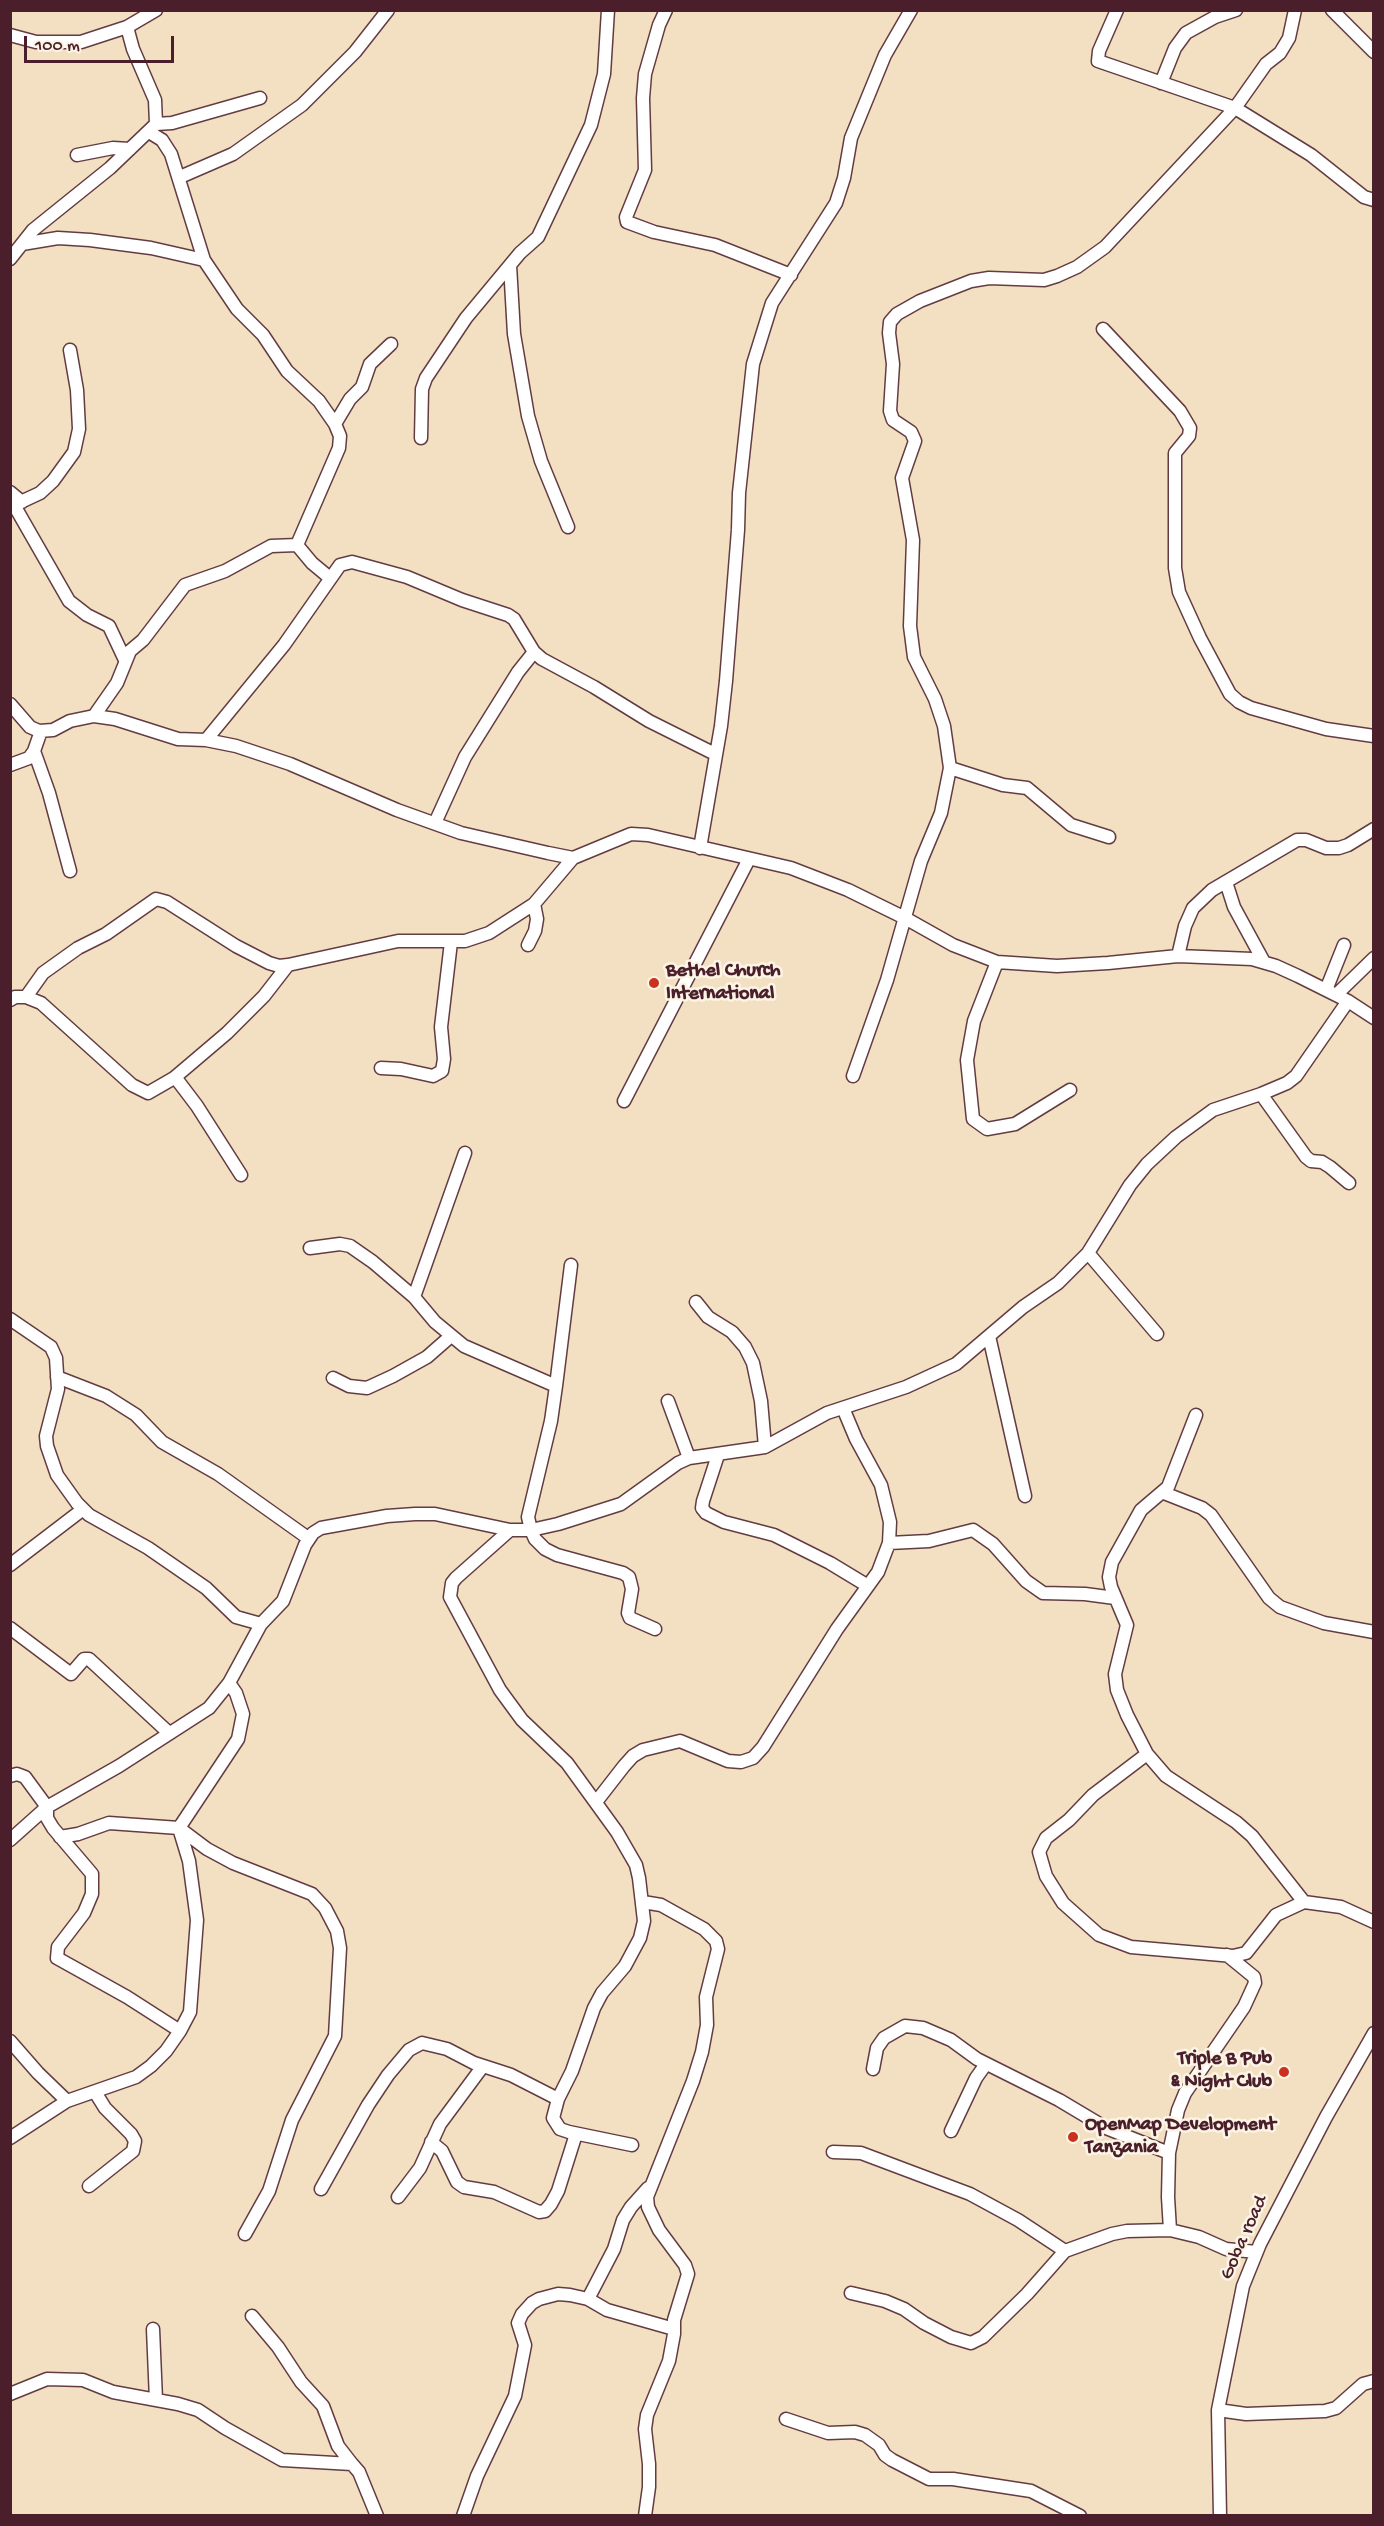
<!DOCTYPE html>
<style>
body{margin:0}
#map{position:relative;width:1384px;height:2526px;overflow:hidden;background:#f3dfc1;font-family:"Gochi Hand",sans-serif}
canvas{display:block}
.frame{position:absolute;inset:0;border:12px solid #4a1f2b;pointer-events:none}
.scale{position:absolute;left:24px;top:36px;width:150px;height:27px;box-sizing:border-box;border:3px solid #4a1f2b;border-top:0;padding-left:8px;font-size:18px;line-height:21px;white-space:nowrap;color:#4a1f2b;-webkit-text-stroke:4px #fcf5e5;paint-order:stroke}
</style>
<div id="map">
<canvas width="1384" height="2526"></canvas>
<div class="frame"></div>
<div class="scale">100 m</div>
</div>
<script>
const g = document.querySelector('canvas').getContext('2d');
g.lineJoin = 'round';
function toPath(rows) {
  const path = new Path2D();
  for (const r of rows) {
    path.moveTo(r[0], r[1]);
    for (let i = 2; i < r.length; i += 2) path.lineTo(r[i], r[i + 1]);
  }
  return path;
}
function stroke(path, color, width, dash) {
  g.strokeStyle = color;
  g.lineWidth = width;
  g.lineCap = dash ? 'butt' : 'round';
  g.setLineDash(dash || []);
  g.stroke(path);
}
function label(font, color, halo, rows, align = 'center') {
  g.font = font + ' "Gochi Hand",sans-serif';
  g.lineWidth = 5;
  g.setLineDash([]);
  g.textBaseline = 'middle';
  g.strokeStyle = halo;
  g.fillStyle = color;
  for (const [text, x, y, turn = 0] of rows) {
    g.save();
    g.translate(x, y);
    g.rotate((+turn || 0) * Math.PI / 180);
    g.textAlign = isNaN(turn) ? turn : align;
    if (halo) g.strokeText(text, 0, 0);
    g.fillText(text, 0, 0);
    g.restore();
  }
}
const minor = toPath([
 [666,10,659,25,645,74,643,98,645,170,626,217,627,222,654,232,715,245,791,275],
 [1117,10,1099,51,1098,61,1235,108,1311,155,1364,197,1374,200],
 [1332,10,1374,52],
 [10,35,36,42,81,42,127,27,156,10],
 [1161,83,1175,48,1186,33,1215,17,1236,10],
 [156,124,172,123,260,98],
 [149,132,162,140,171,154,204,260,237,309,263,335,287,371,319,401,335,424,340,436,339,448,297,545,312,563,330,578],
 [77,155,113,148,130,149],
 [180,177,233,154,302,105,355,52,388,10],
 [22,244,58,238,90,240,151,248,204,260],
 [10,259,33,230,110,168,156,124,155,100,133,49,127,27],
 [510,265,514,334,528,416,541,461,568,527],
 [1103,329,1180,411,1190,428,1189,436,1175,453,1175,568,1179,592,1200,638,1230,694,1239,702,1251,708,1326,729,1374,736],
 [335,424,350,399,362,387,370,364,391,344],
 [421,438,422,389,426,378,466,318,520,253,538,237,591,125,604,74,608,10],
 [10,492,22,502],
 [14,505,69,601,87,615,109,626,125,660],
 [10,507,40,493,53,481,74,452,79,429,77,390,70,350],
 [10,704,30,727,39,731,53,730,70,721,94,716,115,719,178,739,206,740,236,746,290,764,397,810,461,833,548,853,573,858,631,834,648,835,791,868,848,890,905,918,953,945,997,962,1057,966,1108,963,1178,956,1252,959,1276,966,1298,976,1348,1001,1374,1018],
 [94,716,117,683,130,651,143,640,185,585,225,571,271,546,297,545],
 [206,740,284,645,340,565,352,562,407,577,462,600,508,615,514,619,534,652,542,659,594,687,649,721,715,754],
 [34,751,49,793,70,871],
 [10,765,29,758,34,751,41,731],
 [950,768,1003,785,1027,788,1071,825,1109,837],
 [435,823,465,757,518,672,534,652],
 [700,848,721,726,726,681,738,530,739,493,753,364,772,303,836,203,844,178,851,138,885,55,911,10],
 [1226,882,1234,907,1264,962],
 [528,945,535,931,537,919,534,904],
 [1178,956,1185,926,1193,908,1212,890,1297,840,1306,840,1326,848,1339,848,1348,845,1374,829],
 [997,962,974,1021,967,1060,973,1119,987,1129,1015,1124,1070,1090],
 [1326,990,1344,945],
 [1336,995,1374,958],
 [26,997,43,973,78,948,106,934,156,899,167,902,236,946,269,963,279,966,288,965],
 [10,1000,15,997,26,997,41,1003,132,1085,148,1093,174,1078,227,1033,264,996,288,965,398,941,465,941,489,933,534,904,573,858],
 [381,1068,401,1069,433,1076,442,1071,444,1059,441,1027,451,942],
 [853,1076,887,980,921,861,941,813,950,768,944,726,935,699,914,657,910,626,913,540,902,478,915,441,911,432,893,420,890,411,893,364,889,333,890,322,897,314,920,301,971,281,989,278,1044,280,1057,276,1077,267,1105,247,1235,108,1266,64,1280,53,1289,38,1295,10],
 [175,1077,197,1106,241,1175],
 [1261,1094,1306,1157,1311,1161,1322,1162,1330,1167,1349,1183],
 [624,1101,749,859],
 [310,1248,340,1244,350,1246,373,1262,414,1297,435,1322,464,1346,556,1386,551,1421,528,1517,531,1530,535,1539,545,1549,557,1555,623,1573,629,1577,632,1589,628,1613,630,1618,655,1629],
 [1088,1253,1157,1334],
 [414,1297,465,1153],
 [696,1302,708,1317,732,1332,745,1347,753,1363,761,1401,765,1447],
 [10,1319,51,1347,56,1358,58,1389,46,1436,47,1446,57,1475,77,1503,89,1515,148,1548,206,1588,236,1617,261,1624],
 [989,1336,1025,1496],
 [57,1377,106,1396,136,1415,162,1442,218,1474,308,1538],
 [333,1378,349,1386,367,1388,393,1376,427,1357,451,1336],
 [556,1386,571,1265],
 [668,1401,689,1458],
 [1196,1415,1168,1487,1141,1510,1112,1562,1109,1577,1111,1587,1127,1625,1115,1674,1117,1690,1127,1715,1147,1754,1166,1776,1236,1822,1252,1836,1304,1902],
 [718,1455,703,1501,702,1508,706,1513,724,1522,774,1535,830,1563,868,1586],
 [1164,1493,1202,1508,1211,1515,1269,1598,1280,1607,1324,1623,1374,1632],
 [510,1530,456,1578,452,1583,450,1597,500,1690,522,1720,567,1763,617,1832,636,1865,639,1878,644,1921,640,1938,625,1966,602,1993,594,2008,572,2071,558,2099,553,2118,560,2129,569,2132,632,2145],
 [889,1543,929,1541,973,1530,993,1544,1026,1581,1043,1593,1085,1594,1115,1598],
 [10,1565,82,1510],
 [10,1628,71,1674,84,1659,89,1659,169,1733],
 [1147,1754,1093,1795,1069,1820,1046,1838,1039,1852,1046,1876,1063,1903,1099,1935,1131,1947,1233,1956,1246,1953,1276,1915,1304,1902,1341,1907,1374,1922],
 [10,1776,17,1774,25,1777,47,1807,47,1818,53,1828,92,1874,92,1894,84,1913,58,1947,57,1958,127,1997,180,2031],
 [596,1802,624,1766,633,1756,643,1750,680,1741,728,1761,741,1762,753,1758,763,1747,837,1629,878,1572,889,1543,890,1522,881,1485,856,1439,843,1408],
 [60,1837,78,1834,109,1823,179,1828,207,1849,233,1863,312,1894,325,1908,337,1931,340,1948,335,2036,292,2120,269,2191,245,2234],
 [10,1840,47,1807,119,1766,209,1708,229,1683,261,1624,283,1601,305,1545,313,1533,321,1528,387,1516,415,1514,435,1514,510,1530,531,1530,558,1524,621,1504,678,1463,689,1458,765,1447,827,1413,906,1387,956,1364,1023,1307,1058,1283,1088,1253,1130,1185,1147,1164,1176,1137,1213,1110,1261,1094,1287,1083,1296,1076,1348,1001],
 [643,1902,661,1905,704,1929,716,1941,718,1949,706,1997,707,2025,702,2052,693,2081,647,2197,648,2207,659,2230,685,2265,688,2274,674,2320,674,2334,669,2361,647,2415,645,2429,649,2464,649,2487,645,2516],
 [10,2041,38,2073,67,2101],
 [873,2069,877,2048,884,2038,905,2026,923,2028,951,2040,977,2059,1059,2100,1106,2128,1169,2153],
 [951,2131,976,2078,986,2064],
 [10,2138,67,2101,136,2077,151,2066,166,2051,180,2031,190,2012,197,1920,189,1861,179,1828,238,1739,243,1714,236,1693,229,1683],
 [431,2142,442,2151,457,2182,464,2187,494,2192,539,2212,545,2211,551,2204,558,2191,576,2134],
 [833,2152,861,2153,970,2194,1018,2220,1065,2251],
 [89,2186,133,2151,135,2141,131,2134,105,2108,95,2092],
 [321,2189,368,2105,388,2075,409,2050,422,2043,447,2049,474,2063,511,2075,558,2099],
 [398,2197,420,2168,440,2124,483,2066],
 [1170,2230,1168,2197,1169,2153,1178,2110,1185,2093,1244,2007,1255,1983,1254,1977,1227,1955],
 [851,2293,885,2301,904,2309,924,2323,951,2337,971,2343,983,2337,1027,2294,1065,2251,1112,2234,1127,2231,1170,2230,1199,2237,1226,2249,1256,2252],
 [588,2299,614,2249,623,2220,631,2207,648,2188],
 [252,2316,278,2347,301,2382,323,2406,338,2446,352,2464],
 [153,2329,156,2400],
 [10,2394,47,2379,83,2380,113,2392,178,2404,198,2410,225,2428,282,2460,352,2464,359,2472,377,2516],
 [1218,2410,1246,2414,1325,2411,1336,2408,1363,2384,1374,2381],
 [786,2419,828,2433,855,2432,865,2435,879,2445,885,2455,892,2460,929,2479,953,2479,1031,2491,1080,2516],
 [463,2516,477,2476,515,2396,525,2345,518,2323,522,2314,532,2303,539,2299,558,2294,570,2295,588,2299,607,2310,674,2329],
 [1220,2516,1218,2410,1243,2286,1260,2244,1326,2117,1374,2033]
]);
stroke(minor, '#633c42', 15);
stroke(minor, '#fff', 12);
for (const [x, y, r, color] of [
 [654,983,6,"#c8321e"],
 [1284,2072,6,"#c8321e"],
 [1073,2137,6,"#c8321e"]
]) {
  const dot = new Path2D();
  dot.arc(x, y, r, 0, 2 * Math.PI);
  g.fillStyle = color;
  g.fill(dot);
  stroke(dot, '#fcf5e5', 2);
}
label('bold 20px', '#4a1f2b', '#fcf5e5', [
 ["Bethel Church",666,972],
 ["International",666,995],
 ["Triple B Pub",1272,2060,"right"],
 ["& Night Club",1272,2083,"right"],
 ["OpenMap Development",1085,2126],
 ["Tanzania",1085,2149]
], 'left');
label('20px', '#4a1f2b', '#fcf5e5', [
 ["Goba road",1245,2238,-66]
]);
</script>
